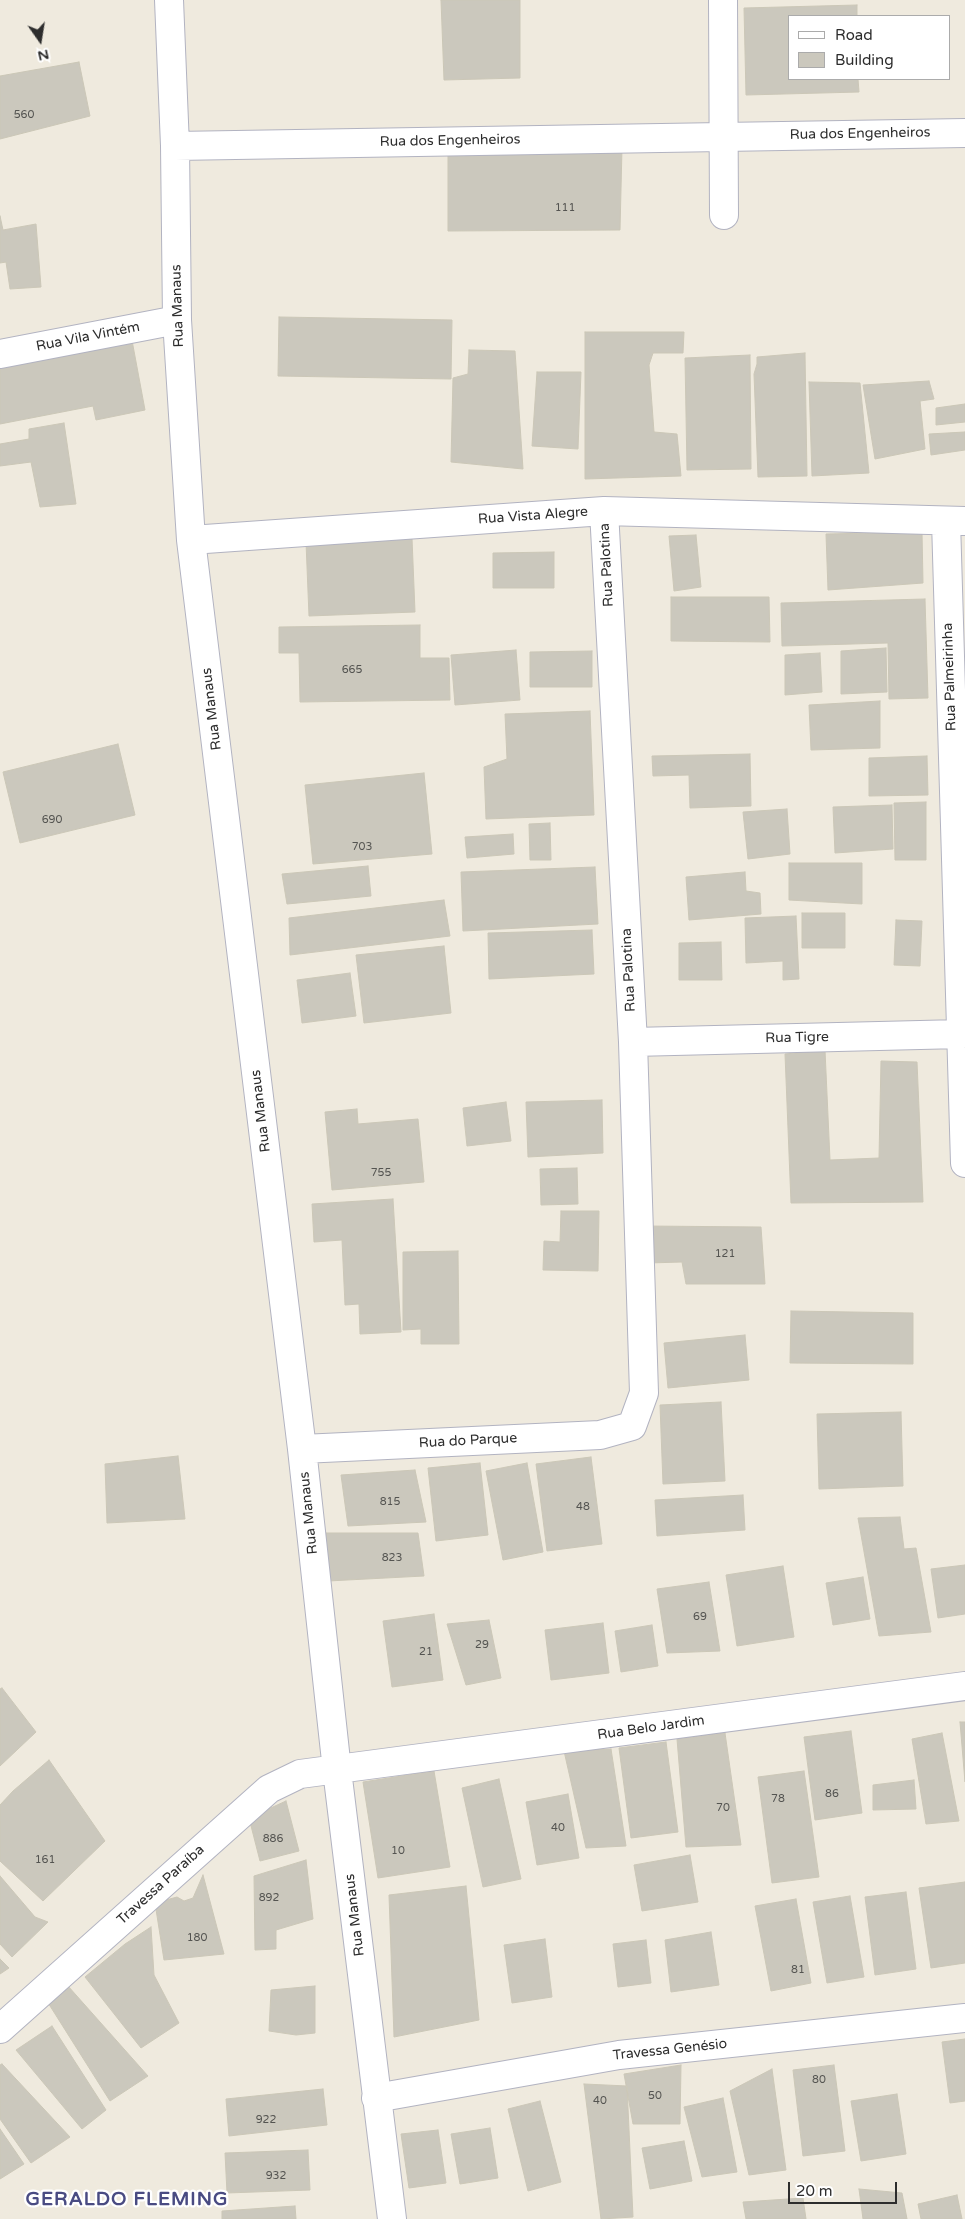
<!DOCTYPE html>
<meta charset="utf-8">
<style>
body{margin:0}
#map{position:relative;width:965px;height:2219px;overflow:hidden;background:#efeade;font-family:"Varela Round",sans-serif}
canvas{display:block}
.legend{position:absolute;left:788px;top:15px;width:162px;height:65px;box-sizing:border-box;background:#fff;border:1px solid #ababab;margin:0;padding:6px 9px;list-style:none;font-size:15px;color:#2d2d2d}
.legend li{display:flex;align-items:center;gap:10px;height:25px}
.legend b{width:25px;border:1px solid #ababab}
.north{position:absolute;left:15px;top:15px;width:50px;height:50px;-webkit-text-stroke:4px #fff;paint-order:stroke;rotate:167deg;font-size:14px;font-weight:700;line-height:20px;text-align:center;color:#2d2d2d}
.north::after{content:'';display:block;margin:auto;width:18px;height:22px;background:#2d2d2d;clip-path:polygon(50% 0,100% 100%,50% 72%,0 100%)}
.scale{position:absolute;left:788px;top:2182px;width:109px;height:22px;box-sizing:border-box;border:2px solid #2d2d2d;border-top:0;padding-left:6px;font-size:15px;line-height:18px;white-space:nowrap;color:#2d2d2d;-webkit-text-stroke:4px #fff;paint-order:stroke}
</style>
<div id="map">
<canvas width="965" height="2219"></canvas>
<ul class="legend">
<li><b style="height:6px;background:#fff"></b>Road</li>
<li><b style="height:14px;background:#cbc8bd"></b>Building</li>
</ul>
<div class="north">N</div>
<div class="scale">20 m</div>
</div>
<script>
const g = document.querySelector('canvas').getContext('2d');
g.lineJoin = 'round';
function fillPath(path, color) {
  g.fillStyle = color;
  g.fill(path, 'evenodd');
}
function toPath(rows) {
  const path = new Path2D();
  for (const r of rows) {
    path.moveTo(r[0], r[1]);
    for (let i = 2; i < r.length; i += 2) path.lineTo(r[i], r[i + 1]);
  }
  return path;
}
function stroke(path, color, width, dash) {
  g.strokeStyle = color;
  g.lineWidth = width;
  g.lineCap = dash ? 'butt' : 'round';
  g.setLineDash(dash || []);
  g.stroke(path);
}
function label(font, color, halo, rows, align = 'center') {
  g.font = font + ' "Varela Round",sans-serif';
  g.lineWidth = 4.5;
  g.setLineDash([]);
  g.textBaseline = 'middle';
  g.strokeStyle = halo;
  g.fillStyle = color;
  for (const [text, x, y, turn = 0] of rows) {
    g.save();
    g.translate(x, y);
    g.rotate((+turn || 0) * Math.PI / 180);
    g.textAlign = isNaN(turn) ? turn : align;
    if (halo) g.strokeText(text, 0, 0);
    g.fillText(text, 0, 0);
    g.restore();
  }
}
const building = toPath([
 [441,0,520,0,520,78,444,80,441,0],
 [857,5,857,16,789,16,789,79,858,79,859,92,746,95,744,8,857,5],
 [79,62,90,116,0,139,0,76,79,62],
 [622,148,620,230,448,231,448,154,622,148],
 [0,216,3,230,36,224,41,287,10,289,6,262,0,263,0,216],
 [279,317,452,320,451,379,278,376,279,317],
 [585,332,684,332,683,353,653,353,649,365,654,432,677,434,681,476,585,479,585,332],
 [131,335,145,410,96,420,93,406,0,424,0,361,131,335],
 [469,350,515,351,523,469,451,462,453,378,468,374,469,350],
 [805,353,807,476,758,477,754,374,757,364,757,357,805,353],
 [750,355,751,469,687,470,685,358,750,355],
 [537,372,581,372,578,449,532,446,537,372],
 [929,381,934,399,920,401,925,449,875,459,863,385,929,381],
 [809,382,860,383,869,473,812,476,809,382],
 [965,404,965,422,936,425,936,408,965,404],
 [64,423,76,504,40,507,31,462,0,466,0,444,29,439,29,429,64,423],
 [965,432,965,450,931,455,929,434,965,432],
 [922,532,923,583,828,590,826,534,922,532],
 [696,535,701,587,674,591,669,536,696,535],
 [412,538,415,612,309,616,306,542,412,538],
 [554,552,554,588,493,588,493,553,554,552],
 [671,597,769,597,770,642,671,641,671,597],
 [925,599,928,698,889,699,888,643,782,646,781,603,925,599],
 [420,625,420,658,449,658,450,700,300,702,299,653,279,653,279,627,420,625],
 [886,648,887,692,841,694,841,651,886,648],
 [516,650,520,700,455,705,451,655,516,650],
 [592,651,592,687,530,687,530,652,592,651],
 [820,653,822,692,785,695,785,655,820,653],
 [880,701,880,748,811,750,809,705,880,701],
 [590,711,594,815,486,819,484,767,507,759,505,714,590,711],
 [118,744,135,815,20,843,3,772,118,744],
 [750,754,751,806,690,808,689,775,653,776,652,756,750,754],
 [927,756,928,795,869,796,869,758,927,756],
 [424,773,432,854,313,864,305,785,424,773],
 [926,802,926,860,895,860,894,803,926,802],
 [892,805,893,849,835,853,833,807,892,805],
 [787,809,790,854,748,859,743,812,787,809],
 [550,823,551,860,530,860,529,824,550,823],
 [513,834,514,854,467,858,465,837,513,834],
 [789,863,862,863,862,904,789,900,789,863],
 [368,866,371,896,287,904,282,874,368,866],
 [595,867,598,924,463,931,461,872,595,867],
 [745,872,746,891,760,893,761,914,689,920,686,877,745,872],
 [444,900,450,936,290,955,289,918,444,900],
 [802,913,845,913,845,948,802,948,802,913],
 [796,916,799,979,783,980,783,961,746,963,745,918,796,916],
 [896,920,922,921,920,966,894,965,896,920],
 [592,930,594,974,489,979,488,933,592,930],
 [721,942,722,980,679,980,679,943,721,942],
 [444,946,451,1013,364,1023,356,955,444,946],
 [350,973,356,1016,302,1023,297,980,350,973],
 [825,1050,830,1160,879,1158,881,1061,917,1062,923,1202,791,1203,785,1054,825,1050],
 [602,1100,603,1153,528,1157,526,1102,602,1100],
 [506,1102,511,1141,467,1146,463,1108,506,1102],
 [357,1109,358,1124,418,1119,424,1182,332,1190,325,1112,357,1109],
 [577,1168,578,1204,541,1205,540,1169,577,1168],
 [393,1199,401,1332,360,1334,359,1304,345,1305,342,1240,314,1242,312,1204,393,1199],
 [561,1211,599,1211,598,1271,543,1270,544,1241,560,1242,561,1211],
 [644,1226,761,1227,765,1284,686,1284,682,1262,648,1263,644,1226],
 [458,1251,459,1344,421,1344,421,1329,403,1330,403,1252,458,1251],
 [791,1311,913,1313,913,1364,790,1363,791,1311],
 [745,1335,749,1380,668,1388,664,1343,745,1335],
 [721,1402,725,1481,663,1484,660,1405,721,1402],
 [901,1412,903,1486,819,1489,817,1414,901,1412],
 [178,1456,185,1519,107,1523,105,1464,178,1456],
 [591,1457,602,1544,547,1551,536,1464,591,1457],
 [480,1463,488,1535,436,1541,428,1468,480,1463],
 [527,1463,543,1552,503,1560,486,1471,527,1463],
 [415,1470,426,1522,348,1526,341,1475,415,1470],
 [743,1495,745,1530,657,1536,655,1500,743,1495],
 [900,1517,904,1549,916,1548,931,1632,879,1636,858,1518,900,1517],
 [326,1533,418,1533,424,1576,328,1581,326,1533],
 [965,1565,965,1614,938,1618,931,1569,965,1565],
 [783,1566,794,1637,737,1646,726,1575,783,1566],
 [863,1577,870,1619,833,1625,826,1583,863,1577],
 [709,1582,720,1651,667,1653,657,1589,709,1582],
 [434,1614,443,1680,392,1687,383,1621,434,1614],
 [489,1620,501,1678,466,1685,447,1624,489,1620],
 [603,1623,609,1673,551,1680,545,1630,603,1623],
 [652,1625,658,1666,621,1672,615,1631,652,1625],
 [2,1688,36,1732,0,1766,0,1689,2,1688],
 [960,1722,965,1722,965,1782,960,1722],
 [851,1731,862,1813,815,1820,804,1737,851,1731],
 [725,1733,741,1845,686,1847,677,1739,725,1733],
 [942,1733,959,1821,926,1824,912,1739,942,1733],
 [666,1742,678,1832,631,1838,619,1748,666,1742],
 [611,1749,626,1846,586,1848,564,1751,611,1749],
 [49,1760,105,1841,43,1901,0,1861,0,1805,13,1791,49,1760],
 [434,1771,450,1867,378,1878,363,1782,434,1771],
 [804,1771,819,1877,772,1883,758,1777,804,1771],
 [499,1779,521,1879,483,1887,462,1788,499,1779],
 [914,1780,916,1809,873,1810,873,1785,914,1780],
 [568,1794,579,1858,537,1865,526,1802,568,1794],
 [286,1801,299,1851,260,1861,249,1818,286,1801],
 [690,1855,698,1902,642,1911,634,1865,690,1855],
 [306,1860,313,1919,276,1930,276,1949,255,1950,254,1876,306,1860],
 [203,1875,224,1954,164,1960,155,1903,177,1897,184,1901,193,1898,203,1875],
 [0,1876,35,1917,48,1922,12,1957,0,1944,0,1876],
 [965,1882,965,1963,931,1968,919,1888,965,1882],
 [466,1886,479,2020,394,2037,389,1895,466,1886],
 [906,1892,916,1969,875,1975,865,1897,906,1892],
 [850,1896,864,1977,827,1983,813,1902,850,1896],
 [796,1899,811,1983,771,1991,755,1906,796,1899],
 [151,1927,154,1975,179,2023,141,2048,85,1977,125,1944,151,1927],
 [711,1932,719,1985,671,1992,665,1940,711,1932],
 [545,1939,552,1997,512,2003,504,1945,545,1939],
 [646,1940,651,1983,618,1987,613,1944,646,1940],
 [0,1959,9,1968,0,1974,0,1959],
 [68,1986,148,2076,110,2101,45,1998,68,1986],
 [315,1986,315,2033,296,2035,269,2031,271,1990,315,1986],
 [52,2026,106,2110,82,2129,16,2050,52,2026],
 [965,2039,965,2101,950,2103,942,2042,965,2039],
 [2,2064,70,2137,31,2163,0,2119,0,2065,2,2064],
 [681,2065,680,2124,633,2124,624,2074,681,2065],
 [834,2065,845,2151,803,2156,793,2070,834,2065],
 [772,2069,786,2170,749,2175,730,2091,772,2069],
 [584,2084,627,2086,633,2217,601,2219,584,2084],
 [323,2089,327,2125,229,2136,226,2099,323,2089],
 [897,2094,906,2154,861,2161,851,2101,897,2094],
 [723,2098,737,2172,702,2177,684,2107,723,2098],
 [540,2101,561,2182,528,2191,508,2109,540,2101],
 [490,2128,498,2178,460,2184,451,2134,490,2128],
 [0,2129,24,2164,0,2179,0,2129],
 [438,2130,446,2183,409,2188,401,2134,438,2130],
 [684,2141,692,2181,650,2189,642,2148,684,2141],
 [308,2150,310,2190,227,2193,225,2153,308,2150],
 [859,2189,902,2193,907,2219,863,2219,859,2189],
 [957,2195,962,2219,921,2219,918,2204,957,2195],
 [803,2198,806,2219,746,2219,743,2202,803,2198],
 [295,2206,296,2219,222,2219,222,2211,295,2206]
]);
fillPath(building, '#cbc8bd');
stroke(building, '#cbc7b7', 1);
const minor = toPath([
 [169,0,175,146,177,320,191,540,302,1449,337,1770,392,2219],
 [723,0,724,215],
 [175,146,965,133],
 [0,354,177,320],
 [946,521,965,1163],
 [191,540,604,511,965,521],
 [633,1042,961,1034],
 [302,1449,600,1435,632,1426,644,1393,633,1042,604,511],
 [0,2029,269,1789,300,1774,965,1686],
 [376,2098,619,2055,965,2018]
]);
stroke(minor, '#b2b3c1', 30);
stroke(minor, '#fff', 28);
label('11px', '#545451', null, [
 ["560",24,115],
 ["111",565,208],
 ["665",352,670],
 ["690",52,820],
 ["703",362,847],
 ["755",381,1173],
 ["121",725,1254],
 ["815",390,1502],
 ["48",583,1507],
 ["823",392,1558],
 ["69",700,1617],
 ["29",482,1645],
 ["21",426,1652],
 ["86",832,1794],
 ["78",778,1799],
 ["70",723,1808],
 ["40",558,1828],
 ["886",273,1839],
 ["10",398,1851],
 ["161",45,1860],
 ["892",269,1898],
 ["180",197,1938],
 ["81",798,1970],
 ["80",819,2080],
 ["50",655,2096],
 ["40",600,2101],
 ["922",266,2120],
 ["932",276,2176]
]);
label('14px', '#2d2d2d', '#fff', [
 ["Rua dos Engenheiros",860,134,-1],
 ["Rua dos Engenheiros",450,141,-1],
 ["Rua Manaus",178,306,-92],
 ["Rua Vila Vintém",88,337,-11],
 ["Rua Vista Alegre",533,516,-4],
 ["Rua Palotina",607,565,-93],
 ["Rua Palmeirinha",950,677,-92],
 ["Rua Manaus",212,709,-97],
 ["Rua Palotina",629,970,-93],
 ["Rua Tigre",797,1038,-1],
 ["Rua Manaus",261,1111,-97],
 ["Rua do Parque",468,1441,-3],
 ["Rua Manaus",309,1513,-96],
 ["Rua Belo Jardim",651,1728,-8],
 ["Travessa Paraíba",161,1885,-42],
 ["Rua Manaus",355,1915,-97],
 ["Travessa Genésio",670,2050,-6]
]);
g.letterSpacing = '1px';
label('bold 19px', '#494b82', '#fff', [
 ["GERALDO FLEMING",127,2200]
]);
g.letterSpacing = '0px';
</script>
